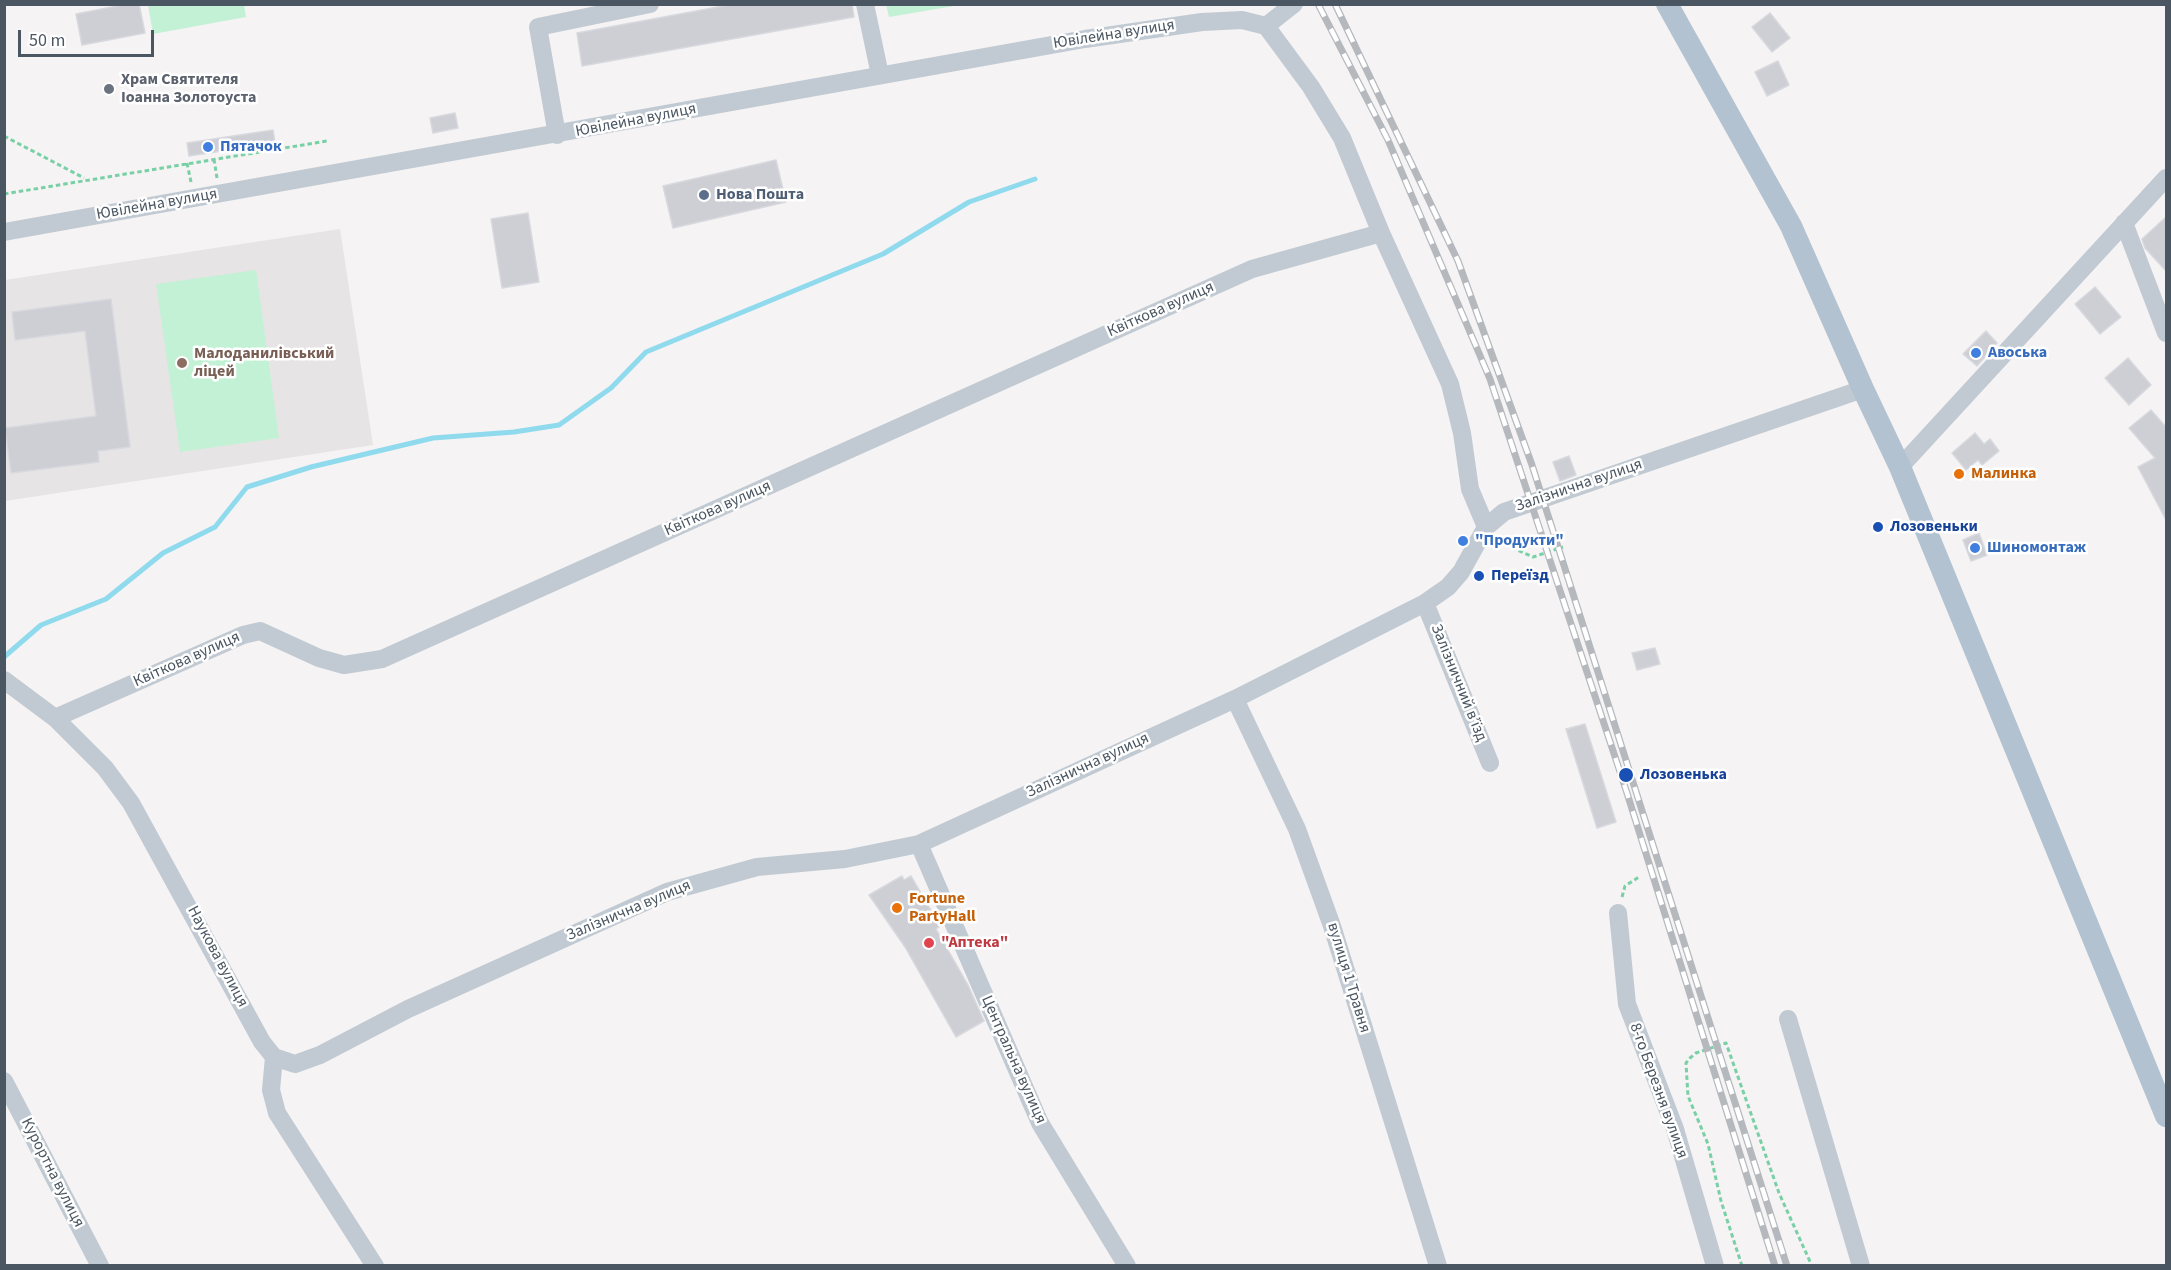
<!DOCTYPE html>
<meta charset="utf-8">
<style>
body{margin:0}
#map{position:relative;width:2171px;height:1270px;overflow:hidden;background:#f5f3f3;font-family:"Source Sans 3",sans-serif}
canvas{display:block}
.frame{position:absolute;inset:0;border:6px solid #4a5661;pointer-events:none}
.scale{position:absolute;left:18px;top:30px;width:136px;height:27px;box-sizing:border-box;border:3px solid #4a5661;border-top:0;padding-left:8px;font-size:18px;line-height:21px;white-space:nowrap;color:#4a5661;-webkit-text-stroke:4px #fff;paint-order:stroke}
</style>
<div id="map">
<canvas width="2171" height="1270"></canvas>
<div class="frame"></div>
<div class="scale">50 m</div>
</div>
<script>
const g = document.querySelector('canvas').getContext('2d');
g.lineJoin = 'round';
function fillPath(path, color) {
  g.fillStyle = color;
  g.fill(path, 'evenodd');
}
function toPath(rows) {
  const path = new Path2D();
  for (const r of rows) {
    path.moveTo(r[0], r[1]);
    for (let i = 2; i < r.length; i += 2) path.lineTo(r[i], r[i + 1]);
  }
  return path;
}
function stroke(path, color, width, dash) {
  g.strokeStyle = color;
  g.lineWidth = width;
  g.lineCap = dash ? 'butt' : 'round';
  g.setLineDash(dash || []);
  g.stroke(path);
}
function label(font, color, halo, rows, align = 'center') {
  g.font = font + ' "Source Sans 3",sans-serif';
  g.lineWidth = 5;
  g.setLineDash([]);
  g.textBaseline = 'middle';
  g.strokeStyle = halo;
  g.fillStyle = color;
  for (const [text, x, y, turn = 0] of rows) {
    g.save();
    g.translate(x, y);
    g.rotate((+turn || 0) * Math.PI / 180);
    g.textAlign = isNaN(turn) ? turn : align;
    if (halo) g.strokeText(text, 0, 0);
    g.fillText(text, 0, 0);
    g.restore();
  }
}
fillPath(toPath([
 [340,229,373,445,5,501,5,280]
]), '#e6e4e5');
fillPath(toPath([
 [886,4,960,4,960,5,889,17],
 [148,5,244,5,246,17,153,34],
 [256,270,279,438,180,452,156,284]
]), '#c3f1d5');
stroke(toPath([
 [4,657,41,625,106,599,163,553,215,527,247,487,311,467,433,438,514,432,559,425,611,388,646,352,883,254,969,202,1035,179]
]), '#90daee', 5);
const building = toPath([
 [127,4,139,4,145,33,82,45,76,14,127,4],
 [734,4,852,4,854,17,582,66,577,33,734,4],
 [1770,13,1790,38,1772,52,1752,27,1770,13],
 [1778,61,1789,85,1767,96,1755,72,1778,61],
 [455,113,458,128,433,133,430,118,455,113],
 [273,130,275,143,189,156,187,143,273,130],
 [776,160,786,202,673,228,663,186,776,160],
 [528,213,539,282,502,288,491,219,528,213],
 [2166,217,2166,271,2145,248,2142,239,2166,217],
 [2095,287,2121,317,2100,334,2075,304,2095,287],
 [111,299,130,447,98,451,99,462,11,473,5,428,96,416,85,331,15,340,12,312,111,299],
 [1986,331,1997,343,1977,366,1963,354,1986,331],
 [2128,358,2151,385,2129,405,2105,378,2128,358],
 [2151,410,2166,427,2166,520,2138,467,2155,458,2129,428,2151,410],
 [1975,433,1984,444,1990,439,1999,451,1982,465,1978,460,1966,470,1952,453,1975,433],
 [1569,456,1576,475,1560,481,1553,462,1569,456],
 [1979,533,1987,555,1971,561,1963,540,1979,533],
 [1655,648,1660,664,1637,670,1632,653,1655,648],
 [1585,724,1616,822,1597,828,1566,729,1585,724],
 [902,876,904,880,911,876,940,926,936,929,968,985,984,1021,956,1037,905,947,869,895,902,876]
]);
fillPath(building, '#cdcfd5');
stroke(building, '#d7d9de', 1.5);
stroke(toPath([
 [4,136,84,178],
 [214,159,217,178],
 [187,163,191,182],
 [4,194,327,141],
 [1500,538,1515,549,1533,557,1563,547],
 [1622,897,1625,886,1639,877],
 [1742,1266,1721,1201,1708,1144,1688,1096,1686,1063,1690,1058,1696,1053,1726,1043,1779,1193,1812,1266]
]), '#7ad0a6', 3, [4.5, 3]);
stroke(toPath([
 [865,4,880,75],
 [1266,26,1311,87,1342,138,1381,233,1450,384,1462,433,1470,489,1486,527],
 [1266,26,1294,4],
 [557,135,538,27,650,4],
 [2124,223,2166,333],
 [4,232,1085,39,1202,22,1242,20,1266,26],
 [1900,467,2166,178],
 [1425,603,1490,763],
 [4,680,55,718,105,768,131,803,262,1042,274,1057,271,1090,277,1113,375,1266],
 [1235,699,1297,829,1332,926,1438,1266],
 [55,718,243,635,260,631,319,658,344,665,382,659,1252,269,1381,233],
 [919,844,1040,1123,1127,1266],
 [1618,913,1627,1004,1675,1129,1715,1266],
 [1788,1019,1861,1266],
 [274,1057,295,1064,320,1055,408,1009,667,892,757,867,845,859,919,844,1235,699,1425,603,1448,587,1461,572,1486,527,1504,512,1863,389],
 [4,1081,100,1266]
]), '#c1cad2', 18);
stroke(toPath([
 [1667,4,1791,226,1863,389,1900,467,2166,1116]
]), '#b3c2d1', 22);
const rail = toPath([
 [1318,4,1388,140,1490,379,1627,793,1775,1266],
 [1335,4,1458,261,1532,465,1787,1266]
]);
stroke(rail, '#b5b8bd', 7);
stroke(rail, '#fff', 4.5, [14]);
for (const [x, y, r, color] of [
 [109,89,6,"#6b7280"],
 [208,147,6,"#3f7fe0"],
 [704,195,6,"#5c6f8a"],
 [1976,353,6,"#3f7fe0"],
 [182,363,6,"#8d6e63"],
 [1959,474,6,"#e8710a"],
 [1878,527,6,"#1a4fb4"],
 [1463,541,6,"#3f7fe0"],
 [1975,548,6,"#3f7fe0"],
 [1479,576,6,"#1a4fb4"],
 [1626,775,8,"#1a4fb4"],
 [897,908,6,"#e8710a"],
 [929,943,6,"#e0444e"]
]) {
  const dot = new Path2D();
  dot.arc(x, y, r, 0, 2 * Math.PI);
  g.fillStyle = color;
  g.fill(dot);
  stroke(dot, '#fff', 2);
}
label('16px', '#4a5661', '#fff', [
 ["Ювілейна вулиця",1114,35,-9],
 ["Ювілейна вулиця",636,121,-11],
 ["Ювілейна вулиця",157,205,-10],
 ["Квіткова вулиця",1161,310,-24],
 ["Залізнична вулиця",1579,486,-19],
 ["Квіткова вулиця",718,509,-24],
 ["Квіткова вулиця",187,660,-24],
 ["Залізничний в’їзд",1458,683,68],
 ["Залізнична вулиця",1088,766,-25],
 ["Залізнична вулиця",629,911,-23],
 ["Наукова вулиця",217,957,62],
 ["вулиця 1 Травня",1348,978,73],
 ["Центральна вулиця",1013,1060,66],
 ["8-го Березня вулиця",1658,1091,70],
 ["Курортна вулиця",52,1173,63]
]);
label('bold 16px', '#5b616d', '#fff', [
 ["Храм Святителя",121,80],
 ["Іоанна Золотоуста",121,98]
], 'left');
label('bold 16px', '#366cbe', '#fff', [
 ["Пятачок",220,147],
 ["Авоська",1988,353],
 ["\"Продукти\"",1475,541],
 ["Шиномонтаж",1987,548]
], 'left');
label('bold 16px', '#4e5e75', '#fff', [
 ["Нова Пошта",716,195]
], 'left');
label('bold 16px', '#785e54', '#fff', [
 ["Малоданилівський",194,354],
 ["ліцей",194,372]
], 'left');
label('bold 16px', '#c56008', '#fff', [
 ["Малинка",1971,474],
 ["Fortune",909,899],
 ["PartyHall",909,917]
], 'left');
label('bold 16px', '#164399', '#fff', [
 ["Лозовеньки",1890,527],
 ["Переїзд",1491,576],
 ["Лозовенька",1640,775]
], 'left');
label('bold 16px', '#be3a42', '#fff', [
 ["\"Аптека\"",941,943]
], 'left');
</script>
